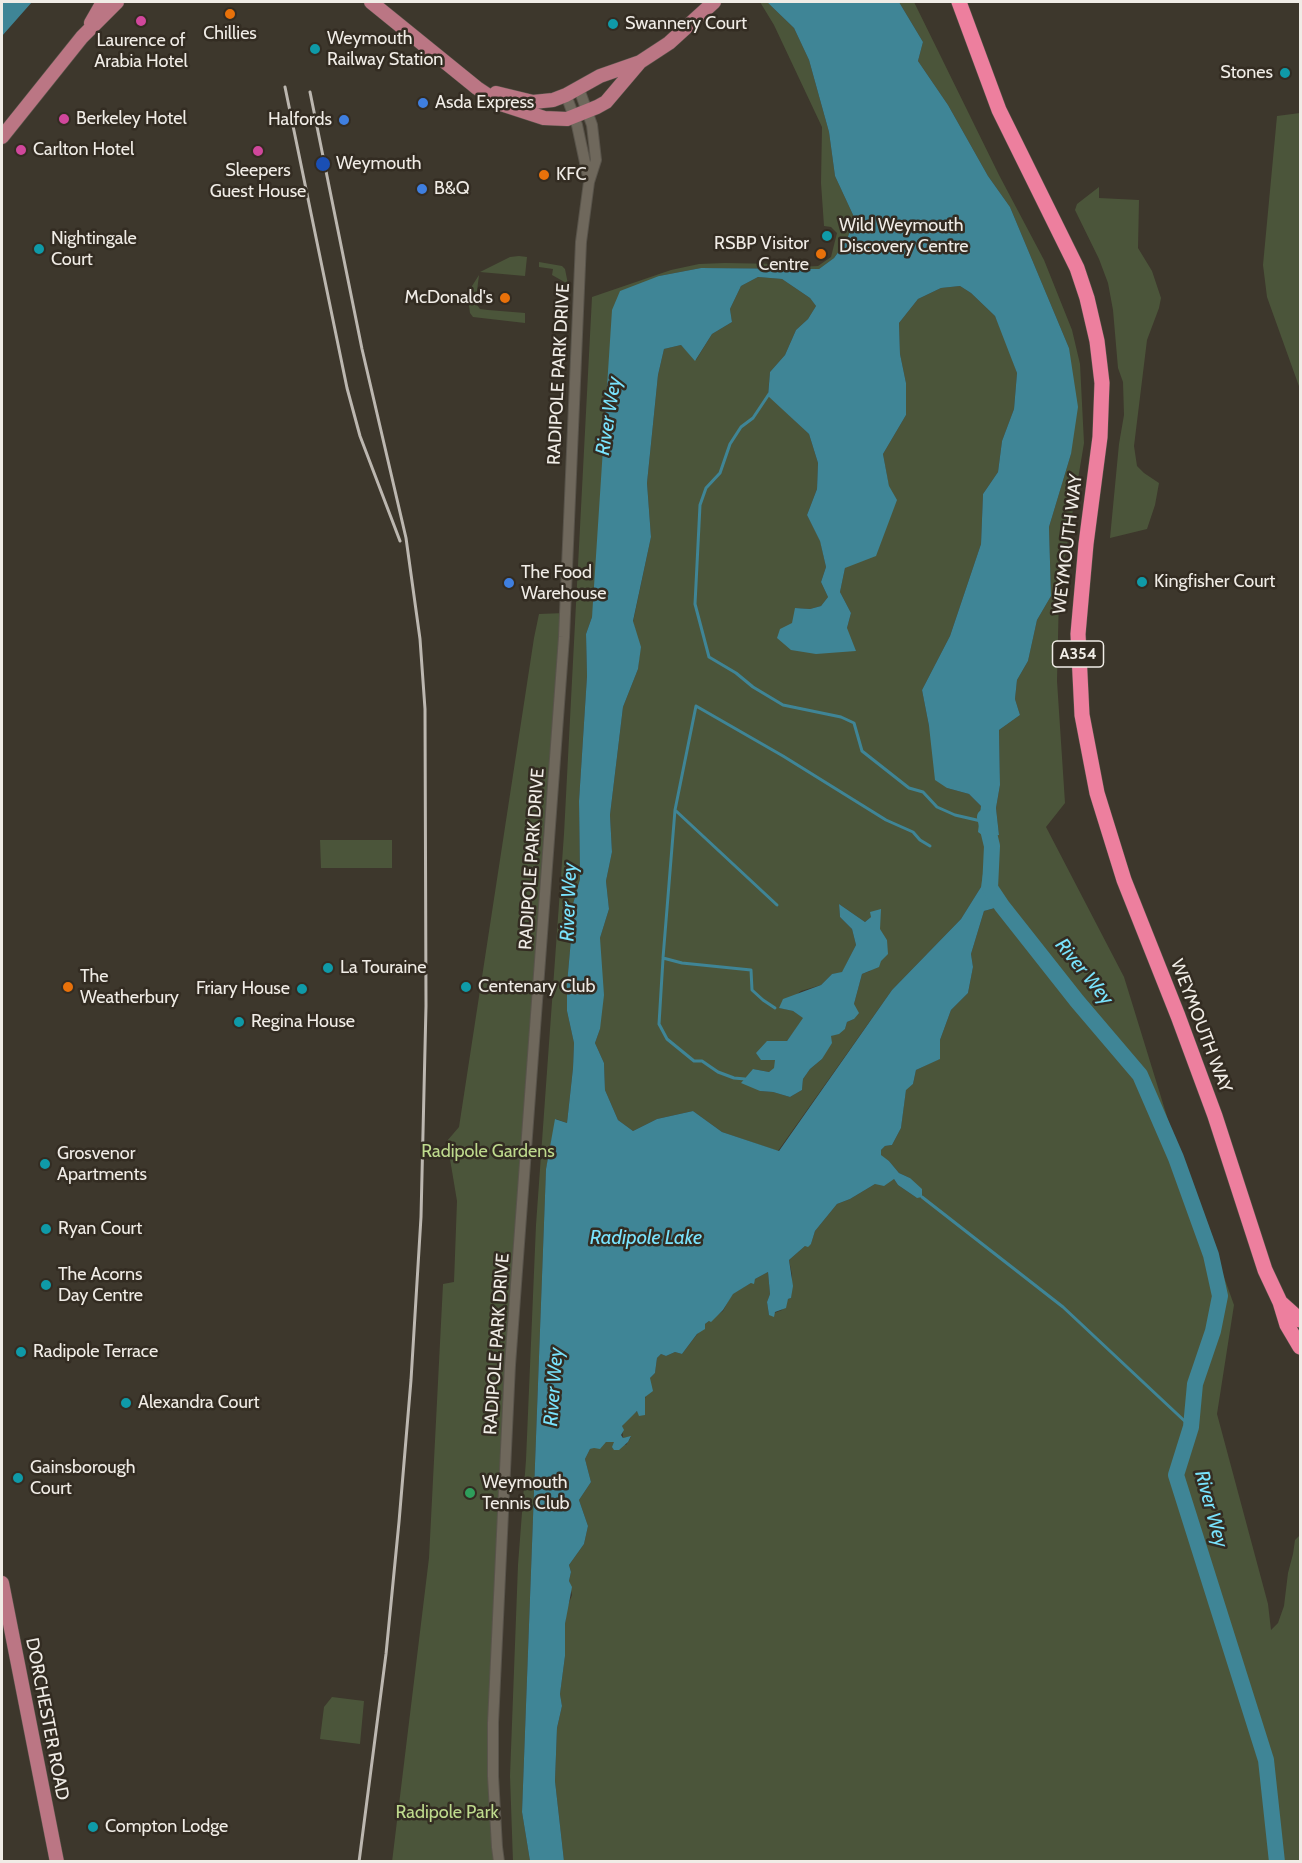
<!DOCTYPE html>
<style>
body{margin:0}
#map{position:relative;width:1302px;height:1863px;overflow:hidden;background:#3d372c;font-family:Cabin,sans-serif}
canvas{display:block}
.frame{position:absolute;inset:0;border:3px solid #f0ece6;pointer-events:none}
</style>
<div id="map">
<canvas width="1302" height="1863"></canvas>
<div class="frame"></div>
</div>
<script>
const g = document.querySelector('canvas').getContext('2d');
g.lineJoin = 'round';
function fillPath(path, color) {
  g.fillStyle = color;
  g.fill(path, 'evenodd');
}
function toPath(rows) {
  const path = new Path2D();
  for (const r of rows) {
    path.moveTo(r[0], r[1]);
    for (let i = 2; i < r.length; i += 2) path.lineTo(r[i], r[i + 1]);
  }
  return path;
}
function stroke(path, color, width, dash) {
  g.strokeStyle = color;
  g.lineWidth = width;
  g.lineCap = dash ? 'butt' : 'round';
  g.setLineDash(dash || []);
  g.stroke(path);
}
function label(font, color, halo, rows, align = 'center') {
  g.font = font + ' Cabin,sans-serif';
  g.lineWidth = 5;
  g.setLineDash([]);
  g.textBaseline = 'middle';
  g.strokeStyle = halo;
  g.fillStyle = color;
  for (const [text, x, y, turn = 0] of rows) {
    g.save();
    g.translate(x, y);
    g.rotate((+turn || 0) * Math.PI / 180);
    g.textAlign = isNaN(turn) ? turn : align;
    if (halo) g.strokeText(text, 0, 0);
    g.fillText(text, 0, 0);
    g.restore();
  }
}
fillPath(toPath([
 [760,2,767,2,794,28,809,60,829,132,835,176,854,217,847,240,834,258,819,269,701,268,659,276,592,617,586,634,587,676,579,801,580,879,571,911,571,939,567,984,567,1011,574,1043,573,1068,567,1123,556,1119,546,1169,522,1812,530,1861,513,1862,510,1776,518,1565,526,1460,536,1225,564,834,592,297,671,270,699,264,725,263,780,264,798,267,818,266,831,257,837,233,831,227,824,226,821,183,822,127,774,25],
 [899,2,914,2,999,175,1044,260,1072,330,1080,364,1084,443,1059,594,1057,681,1065,803,1046,827,1124,977,1169,1123,1234,1305,1217,1414,1268,1604,1271,1630,1278,1623,1284,1606,1288,1573,1293,1554,1295,1540,1300,1535,1300,1861,564,1861,555,1781,557,1728,562,1706,560,1694,565,1656,565,1624,567,1608,572,1595,569,1581,571,1572,569,1565,584,1544,588,1526,579,1500,591,1482,585,1459,590,1449,606,1442,615,1441,626,1445,628,1442,631,1437,623,1438,622,1426,628,1418,643,1407,650,1378,655,1373,657,1358,661,1354,666,1356,675,1352,682,1354,705,1324,723,1311,732,1294,751,1283,753,1283,755,1279,768,1272,770,1294,767,1302,769,1315,782,1310,788,1299,791,1298,792,1275,789,1260,805,1246,811,1244,815,1231,837,1204,850,1199,875,1184,894,1179,898,1185,917,1198,910,1178,899,1173,889,1161,880,1155,881,1150,885,1146,892,1145,901,1128,906,1089,913,1084,916,1070,939,1059,940,1040,951,1010,968,993,973,967,971,954,984,911,1002,906,996,884,997,847,981,887,961,919,892,990,778,1151,722,1132,693,1111,657,1119,633,1131,618,1120,605,1090,604,1063,595,1043,600,1029,600,938,609,909,606,881,612,852,610,815,623,707,638,669,640,648,633,622,651,537,647,483,658,375,664,349,681,345,696,360,712,334,732,322,730,309,741,286,758,277,782,279,810,298,816,306,808,319,796,330,785,355,770,372,768,395,809,434,818,463,817,489,807,515,820,540,826,567,821,582,828,597,821,606,810,609,795,608,847,628,851,613,840,592,845,568,889,487,883,454,906,415,906,383,900,354,899,323,918,299,941,288,960,286,971,293,995,316,1006,341,1017,373,1014,409,1002,441,998,472,983,494,981,544,950,636,922,690,929,726,947,788,969,794,981,806,999,835,996,808,1000,785,999,730,1020,715,1015,699,1017,680,1028,661,1037,620,1051,596,1049,527,1071,454,1069,348,1010,207,988,176,948,105,918,61,923,42],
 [839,904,865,922,871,917,887,940,870,971,862,974,854,1004,854,1019,847,1022,845,1029,831,1036,822,1059,810,1069,803,1079,802,1090,790,1097,773,1092,760,1091,753,1069,769,1072,775,1068,775,1060,767,1041,787,1041,804,1018,793,1011,780,1008,801,991,821,985,832,974,842,973,856,945,852,929,840,917],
 [1300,113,1300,389,1267,297,1263,265,1277,116],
 [1099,187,1099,198,1139,200,1138,248,1152,271,1161,298,1159,308,1147,340,1134,446,1137,466,1144,473,1159,483,1155,505,1147,529,1110,538,1119,444,1124,415,1123,382,1118,368,1113,310,1108,283,1099,259,1075,210,1077,204],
 [519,256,527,257,525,276,480,272,510,257],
 [539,262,562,266,565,269,568,284,552,275,553,269,539,267],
 [479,275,476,299,477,305,480,309,488,310,525,313,525,323,473,317,470,313,469,306,472,286],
 [565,613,495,1652,499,1861,392,1862,429,1558,443,1284,454,1282,457,1201,447,1141,459,1127,534,638,539,614],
 [320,840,392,840,392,868,321,868],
 [332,1697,364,1701,360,1744,320,1739,324,1707]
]), '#4b553a');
fillPath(toPath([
 [2,2,32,2,2,36],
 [767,2,899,2,923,42,918,61,948,105,988,176,1010,207,1069,348,1078,407,1071,454,1049,527,1051,596,1037,620,1028,661,1017,680,1015,699,1020,715,999,730,1000,785,996,808,999,835,985,837,978,832,981,806,969,794,947,788,935,780,929,726,922,690,950,636,981,544,983,494,998,472,1002,441,1014,409,1017,373,995,316,971,293,960,286,941,288,918,299,899,323,900,354,906,383,906,415,883,454,889,486,897,500,876,556,845,568,840,592,851,613,847,628,856,651,816,654,791,650,777,638,780,629,792,623,795,608,810,609,821,606,828,597,821,582,826,567,820,541,807,515,817,489,818,463,809,434,768,396,770,372,785,355,796,330,808,319,816,306,810,298,782,279,758,277,741,286,730,309,732,322,712,334,695,361,681,345,664,349,658,375,647,483,651,537,633,621,641,647,638,669,623,707,610,815,612,852,606,881,609,909,600,938,604,995,600,1029,595,1043,604,1063,605,1090,618,1120,633,1131,657,1119,693,1111,722,1132,779,1151,892,990,961,919,981,887,987,847,997,846,996,883,1002,906,984,911,971,954,973,967,968,993,951,1010,940,1040,940,1059,916,1070,913,1084,906,1090,901,1128,892,1145,885,1146,881,1150,881,1155,889,1161,899,1173,910,1178,922,1189,922,1197,917,1198,898,1185,894,1179,884,1186,875,1184,850,1199,837,1204,815,1231,811,1244,808,1247,805,1246,789,1260,793,1286,791,1298,788,1299,786,1308,775,1312,774,1317,769,1315,767,1302,770,1294,768,1272,755,1279,754,1284,751,1283,733,1294,723,1310,711,1322,709,1321,705,1324,705,1329,697,1334,682,1354,675,1352,666,1356,661,1354,657,1358,655,1373,650,1378,653,1391,645,1397,645,1415,639,1416,637,1411,622,1426,624,1430,621,1435,623,1438,631,1436,628,1442,619,1450,614,1450,612,1447,614,1442,606,1442,600,1449,594,1448,590,1449,585,1459,591,1482,579,1500,588,1526,584,1544,569,1565,571,1572,569,1581,572,1587,565,1624,565,1656,560,1694,562,1706,557,1728,555,1781,564,1861,530,1861,522,1812,546,1169,555,1119,567,1123,573,1068,574,1043,567,1011,567,984,571,939,571,911,580,879,579,801,587,676,586,634,592,617,612,310,620,291,659,276,701,268,819,269,834,258,847,240,854,217,835,176,829,132,809,60,794,28],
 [839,904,865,922,871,917,870,912,881,909,880,929,887,940,888,954,881,961,879,967,862,974,854,1004,859,1013,854,1019,847,1022,845,1029,839,1034,831,1036,832,1043,822,1059,810,1069,803,1079,802,1090,790,1097,773,1092,760,1091,741,1083,753,1069,769,1072,774,1068,775,1060,761,1060,756,1053,767,1041,787,1041,803,1018,793,1011,779,1008,783,999,821,985,832,974,842,972,856,945,852,929,840,917]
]), '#3f8596');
stroke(toPath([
 [769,394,753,418,741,427,730,444,720,473,706,488,700,505,695,604,709,657,736,673,753,687,783,705,841,717,854,723,862,751,909,788,923,792,937,807,955,815,981,821],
 [675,810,663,958,682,963,751,970,752,990,763,1000,775,1008],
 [777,905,675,810,696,706,783,756,886,820,913,832,920,840,930,846],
 [663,959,659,1024,667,1039,694,1061,702,1061,718,1072,734,1078,745,1079],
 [922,1197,1063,1307,1191,1427]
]), '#3f8596', 3);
stroke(toPath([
 [985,817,992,846,990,888,1002,906,1077,1001,1140,1075,1176,1158,1211,1255,1220,1296,1213,1331,1195,1384,1191,1427,1176,1475,1266,1760,1277,1862]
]), '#3f8596', 16);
const minor = toPath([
 [566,95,577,125,589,181],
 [499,1862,497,1847,493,1776,493,1723,510,1365,564,637,581,242,589,182,596,160,592,125,579,89]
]);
const major = toPath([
 [371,2,477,88,501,104,544,118,567,119,597,107,606,102,640,62],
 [91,23,103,2],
 [496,93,533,102,553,100,566,95,600,76,640,62,669,43,714,2],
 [2,137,82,37,117,2],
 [2,1583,57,1862]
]);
const highway = toPath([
 [959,2,999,110,1077,268,1087,298,1097,341,1102,383,1100,437,1086,544,1078,634,1082,715,1097,793,1124,880,1178,1016,1215,1116,1265,1270,1280,1302,1287,1325,1300,1347],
 [1280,1302,1300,1320]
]);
stroke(minor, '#59544b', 12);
stroke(major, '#59544b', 15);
stroke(highway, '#59544b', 16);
stroke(minor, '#6f685c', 10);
stroke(major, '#bb7684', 14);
stroke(highway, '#ed7f9e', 15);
stroke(toPath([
 [285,87,347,388,360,436,400,541],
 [310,92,362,349,406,538,420,639,425,709,426,1006,421,1217,411,1380,399,1522,386,1654,359,1862]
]), '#bcb7b0', 3);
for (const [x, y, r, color] of [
 [230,14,6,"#e8710a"],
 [141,21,6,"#d1479c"],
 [613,24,6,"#0f9aa8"],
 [315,49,6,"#0f9aa8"],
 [1285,73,6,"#0f9aa8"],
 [423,103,6,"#3f7fe0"],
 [64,119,6,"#d1479c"],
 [344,120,6,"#3f7fe0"],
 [21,150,6,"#d1479c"],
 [258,151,6,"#d1479c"],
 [323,164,8,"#1a4fb4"],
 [544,175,6,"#e8710a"],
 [422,189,6,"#3f7fe0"],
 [827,236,6,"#0f9aa8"],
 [39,249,6,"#0f9aa8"],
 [821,254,6,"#e8710a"],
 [505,298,6,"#e8710a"],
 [1142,582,6,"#0f9aa8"],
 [509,583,6,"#3f7fe0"],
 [328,968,6,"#0f9aa8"],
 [68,987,6,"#e8710a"],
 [466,987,6,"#0f9aa8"],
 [302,989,6,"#0f9aa8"],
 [239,1022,6,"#0f9aa8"],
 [45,1164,6,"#0f9aa8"],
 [46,1229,6,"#0f9aa8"],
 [46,1285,6,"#0f9aa8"],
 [21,1352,6,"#0f9aa8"],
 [126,1403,6,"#0f9aa8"],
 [18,1478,6,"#0f9aa8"],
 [470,1493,6,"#2e9e5b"],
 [93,1827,6,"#0f9aa8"]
]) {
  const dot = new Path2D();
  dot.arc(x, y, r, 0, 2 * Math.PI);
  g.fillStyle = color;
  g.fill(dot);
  stroke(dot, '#332c22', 2);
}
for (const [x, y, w] of [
 [1078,654,51]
]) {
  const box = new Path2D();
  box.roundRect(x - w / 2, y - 13, w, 26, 4.5);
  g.fillStyle = '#332c22';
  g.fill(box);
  stroke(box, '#f0ece6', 1.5);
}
label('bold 16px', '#f0ece6', null, [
 ["A354",1078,654]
]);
label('18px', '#f0ece6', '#332c22', [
 ["Swannery Court",625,24],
 ["Chillies",230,34,"center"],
 ["Weymouth",327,39],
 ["Railway Station",327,60],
 ["Laurence of",141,41,"center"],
 ["Arabia Hotel",141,62,"center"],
 ["Stones",1273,73,"right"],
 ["Asda Express",435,103],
 ["Berkeley Hotel",76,119],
 ["Halfords",332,120,"right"],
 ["Carlton Hotel",33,150],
 ["Weymouth",336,164],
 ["Sleepers",258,171,"center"],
 ["Guest House",258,192,"center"],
 ["KFC",556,175],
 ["B&Q",434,189],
 ["Wild Weymouth",839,226],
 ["Discovery Centre",839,247],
 ["Nightingale",51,239],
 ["Court",51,260],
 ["RSBP Visitor",809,244,"right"],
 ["Centre",809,265,"right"],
 ["McDonald's",493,298,"right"],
 ["The Food",521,573],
 ["Warehouse",521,594],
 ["Kingfisher Court",1154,582],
 ["La Touraine",340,968],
 ["The",80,977],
 ["Weatherbury",80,998],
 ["Centenary Club",478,987],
 ["Friary House",290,989,"right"],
 ["Regina House",251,1022],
 ["Grosvenor",57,1154],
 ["Apartments",57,1175],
 ["Ryan Court",58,1229],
 ["The Acorns",58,1275],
 ["Day Centre",58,1296],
 ["Radipole Terrace",33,1352],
 ["Alexandra Court",138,1403],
 ["Gainsborough",30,1468],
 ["Court",30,1489],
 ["Weymouth",482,1483],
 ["Tennis Club",482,1504],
 ["Compton Lodge",105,1827]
], 'left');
label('18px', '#f0ece6', '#332c22', [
 ["RADIPOLE PARK DRIVE",559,374,-87],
 ["WEYMOUTH WAY",1068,544,-83],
 ["RADIPOLE PARK DRIVE",532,859,-86],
 ["WEYMOUTH WAY",1201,1026,69],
 ["RADIPOLE PARK DRIVE",497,1344,-86],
 ["DORCHESTER ROAD",47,1719,79]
]);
label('18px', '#beda8d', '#332c22', [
 ["Radipole Gardens",488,1152],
 ["Radipole Park",447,1813]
]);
label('italic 20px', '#79e3fd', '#332c22', [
 ["River Wey",609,416,-81],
 ["River Wey",569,902,-88],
 ["River Wey",1084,972,51],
 ["Radipole Lake",646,1238],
 ["River Wey",554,1387,-86],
 ["River Wey",1211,1509,75]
]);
</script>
